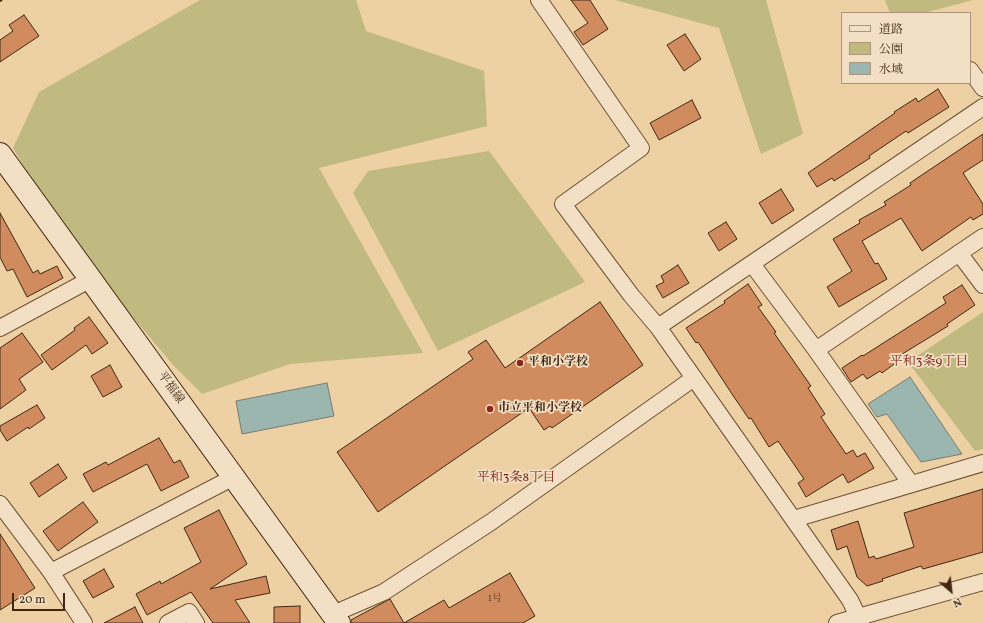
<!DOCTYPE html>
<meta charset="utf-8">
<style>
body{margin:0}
#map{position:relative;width:983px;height:623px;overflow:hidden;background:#edd0a4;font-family:Vollkorn,"Noto Serif JP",serif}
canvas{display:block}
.legend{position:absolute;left:841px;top:12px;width:130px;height:72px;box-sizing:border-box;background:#f3e0c4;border:1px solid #ac967d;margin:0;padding:5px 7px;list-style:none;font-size:12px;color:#422812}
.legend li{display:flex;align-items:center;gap:8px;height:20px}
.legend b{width:20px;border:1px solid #ac967d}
.north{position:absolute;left:931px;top:571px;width:40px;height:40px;-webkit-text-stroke:3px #f3e0c4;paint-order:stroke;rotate:152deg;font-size:11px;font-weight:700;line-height:16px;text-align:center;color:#422812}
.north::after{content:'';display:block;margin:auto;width:14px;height:18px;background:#422812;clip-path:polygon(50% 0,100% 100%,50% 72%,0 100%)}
.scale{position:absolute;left:12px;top:593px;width:53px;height:18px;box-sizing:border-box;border:2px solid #422812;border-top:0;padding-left:5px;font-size:12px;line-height:14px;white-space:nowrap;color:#422812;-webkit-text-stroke:3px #f3e0c4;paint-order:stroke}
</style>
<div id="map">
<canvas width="983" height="623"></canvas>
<ul class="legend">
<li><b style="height:5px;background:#f3e0c4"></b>道路</li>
<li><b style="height:11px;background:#c0b980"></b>公園</li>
<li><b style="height:11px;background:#9bb5af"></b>水域</li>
</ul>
<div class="north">N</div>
<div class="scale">20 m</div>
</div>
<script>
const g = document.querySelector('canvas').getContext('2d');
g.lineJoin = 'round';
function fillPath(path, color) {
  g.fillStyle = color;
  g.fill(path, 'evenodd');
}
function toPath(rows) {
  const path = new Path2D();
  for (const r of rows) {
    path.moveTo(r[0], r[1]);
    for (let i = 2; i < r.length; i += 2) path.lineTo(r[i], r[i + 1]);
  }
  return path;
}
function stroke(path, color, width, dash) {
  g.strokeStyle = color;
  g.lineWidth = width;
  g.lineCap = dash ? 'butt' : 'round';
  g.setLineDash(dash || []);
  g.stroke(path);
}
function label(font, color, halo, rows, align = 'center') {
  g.font = font + ' Vollkorn,"Noto Serif JP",serif';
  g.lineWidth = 3.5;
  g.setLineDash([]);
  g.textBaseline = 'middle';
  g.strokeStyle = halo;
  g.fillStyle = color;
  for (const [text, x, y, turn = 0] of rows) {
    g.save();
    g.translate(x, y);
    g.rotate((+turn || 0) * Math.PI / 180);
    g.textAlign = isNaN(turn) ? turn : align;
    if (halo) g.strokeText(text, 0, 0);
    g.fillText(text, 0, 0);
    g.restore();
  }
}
fillPath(toPath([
 [200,0,356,0,366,31,484,71,487,126,319,168,423,353,290,364,202,394,174,366,131,315,96,271,27,172,13,148,39,92],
 [615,0,766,0,803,134,761,154,719,28],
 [885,0,973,0,924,13,890,13],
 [489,151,585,282,438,351,353,193,368,171],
 [983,312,983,449,975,451,908,362]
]), '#c0b980');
const water = toPath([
 [910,377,962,454,921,462,887,414,877,417,868,404,910,377],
 [327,383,334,416,242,434,236,401,327,383]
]);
fillPath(water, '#9bb5af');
stroke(water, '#777d70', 1);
const building = toPath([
 [571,0,590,0,608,29,583,45,574,32,588,23,571,0],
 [24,15,39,36,0,62,0,40,13,31,9,25,24,15],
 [685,34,701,59,684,71,667,45,685,34],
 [938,89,949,107,908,133,906,131,869,156,870,158,834,181,832,178,817,187,808,173,895,113,894,112,916,98,918,102,938,89],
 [692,100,701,118,659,140,650,123,692,100],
 [983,134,983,160,963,173,983,204,983,214,973,220,971,217,922,251,901,218,862,241,875,264,878,263,887,279,839,307,827,287,852,271,833,239,860,223,859,220,886,205,884,202,911,185,910,183,983,134],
 [781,189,794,210,772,224,759,203,781,189],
 [0,213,33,273,38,270,40,274,57,266,63,278,27,297,13,269,7,271,0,257,0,213],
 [726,222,737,239,719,251,708,233,726,222],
 [678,265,689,283,663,298,656,286,664,282,661,276,678,265],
 [748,284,762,305,758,307,776,332,774,333,811,386,808,388,825,414,821,417,846,454,853,450,857,457,865,453,874,468,848,483,843,474,806,497,798,483,804,479,778,441,769,447,751,418,749,419,732,394,698,342,696,343,686,328,725,303,724,301,748,284],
 [962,285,975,305,947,324,948,326,899,356,901,359,882,373,880,371,867,379,863,374,851,382,842,368,862,355,863,356,946,303,943,297,962,285],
 [600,302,643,365,552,428,550,426,544,430,529,408,378,512,337,452,473,359,468,352,486,340,505,368,600,302],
 [89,317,108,343,92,354,86,345,52,370,41,355,75,330,74,328,89,317],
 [22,333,43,362,19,379,26,390,0,409,0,348,22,333],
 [110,365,122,387,103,397,91,376,110,365],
 [37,405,45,418,29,429,28,427,7,441,0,430,0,426,37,405],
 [159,438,174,463,180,460,189,477,161,491,147,464,93,492,83,474,106,462,108,465,159,438],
 [58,464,67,478,39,497,30,483,58,464],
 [983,489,983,552,923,569,921,566,882,579,883,581,867,586,857,577,847,546,837,550,831,530,858,521,869,558,874,556,876,559,914,547,904,513,983,489],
 [83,502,98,522,58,551,43,531,83,502],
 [219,510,247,564,210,589,266,576,270,593,235,600,250,623,213,623,191,592,147,615,136,594,160,581,161,584,201,562,184,528,219,510],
 [0,534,35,588,0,610,0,534],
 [104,569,114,587,93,598,83,581,104,569],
 [510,573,535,616,523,623,351,623,351,620,390,599,404,623,444,600,449,608,510,573],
 [300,606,300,623,274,623,274,607,300,606],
 [135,607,143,623,104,623,135,607]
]);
fillPath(building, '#d08c5f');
stroke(building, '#422812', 1);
const street = toPath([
 [539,0,641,148,563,204,631,295,658,327,694,378,850,600,861,623],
 [970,70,983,88],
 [959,253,983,285],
 [752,264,816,350,911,484],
 [658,327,983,107],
 [0,328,91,279],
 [816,350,983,237],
 [0,504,51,572,84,623],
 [794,519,983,463],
 [51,572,234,477],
 [333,614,384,592,491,522,694,378],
 [168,623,189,612,196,623],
 [837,623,983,582]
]);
const secondary = toPath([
 [0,154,339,623]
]);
stroke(street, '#6d5236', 18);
stroke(secondary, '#422812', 24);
stroke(toPath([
 [0,1,2,0]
]), '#422812', 2.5, [3, 2]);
stroke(street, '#f3e0c4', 16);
stroke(secondary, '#f3e0c4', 22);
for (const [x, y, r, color] of [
 [520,363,4,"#8f2418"],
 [490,409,4,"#8f2418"]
]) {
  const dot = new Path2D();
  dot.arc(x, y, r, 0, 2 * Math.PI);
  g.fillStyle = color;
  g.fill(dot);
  stroke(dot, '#f3e0c4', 1.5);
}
label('10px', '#664125', null, [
 ["1号",495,599]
]);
label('bold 12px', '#422812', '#f3e0c4', [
 ["平和小学校",528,363],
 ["市立平和小学校",498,409]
], 'left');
label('12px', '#422812', '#f3e0c4', [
 ["平福線",170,388,54]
]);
label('13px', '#7a1f14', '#f3e0c4', [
 ["平和3条9丁目",929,363],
 ["平和3条8丁目",516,479]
]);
</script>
